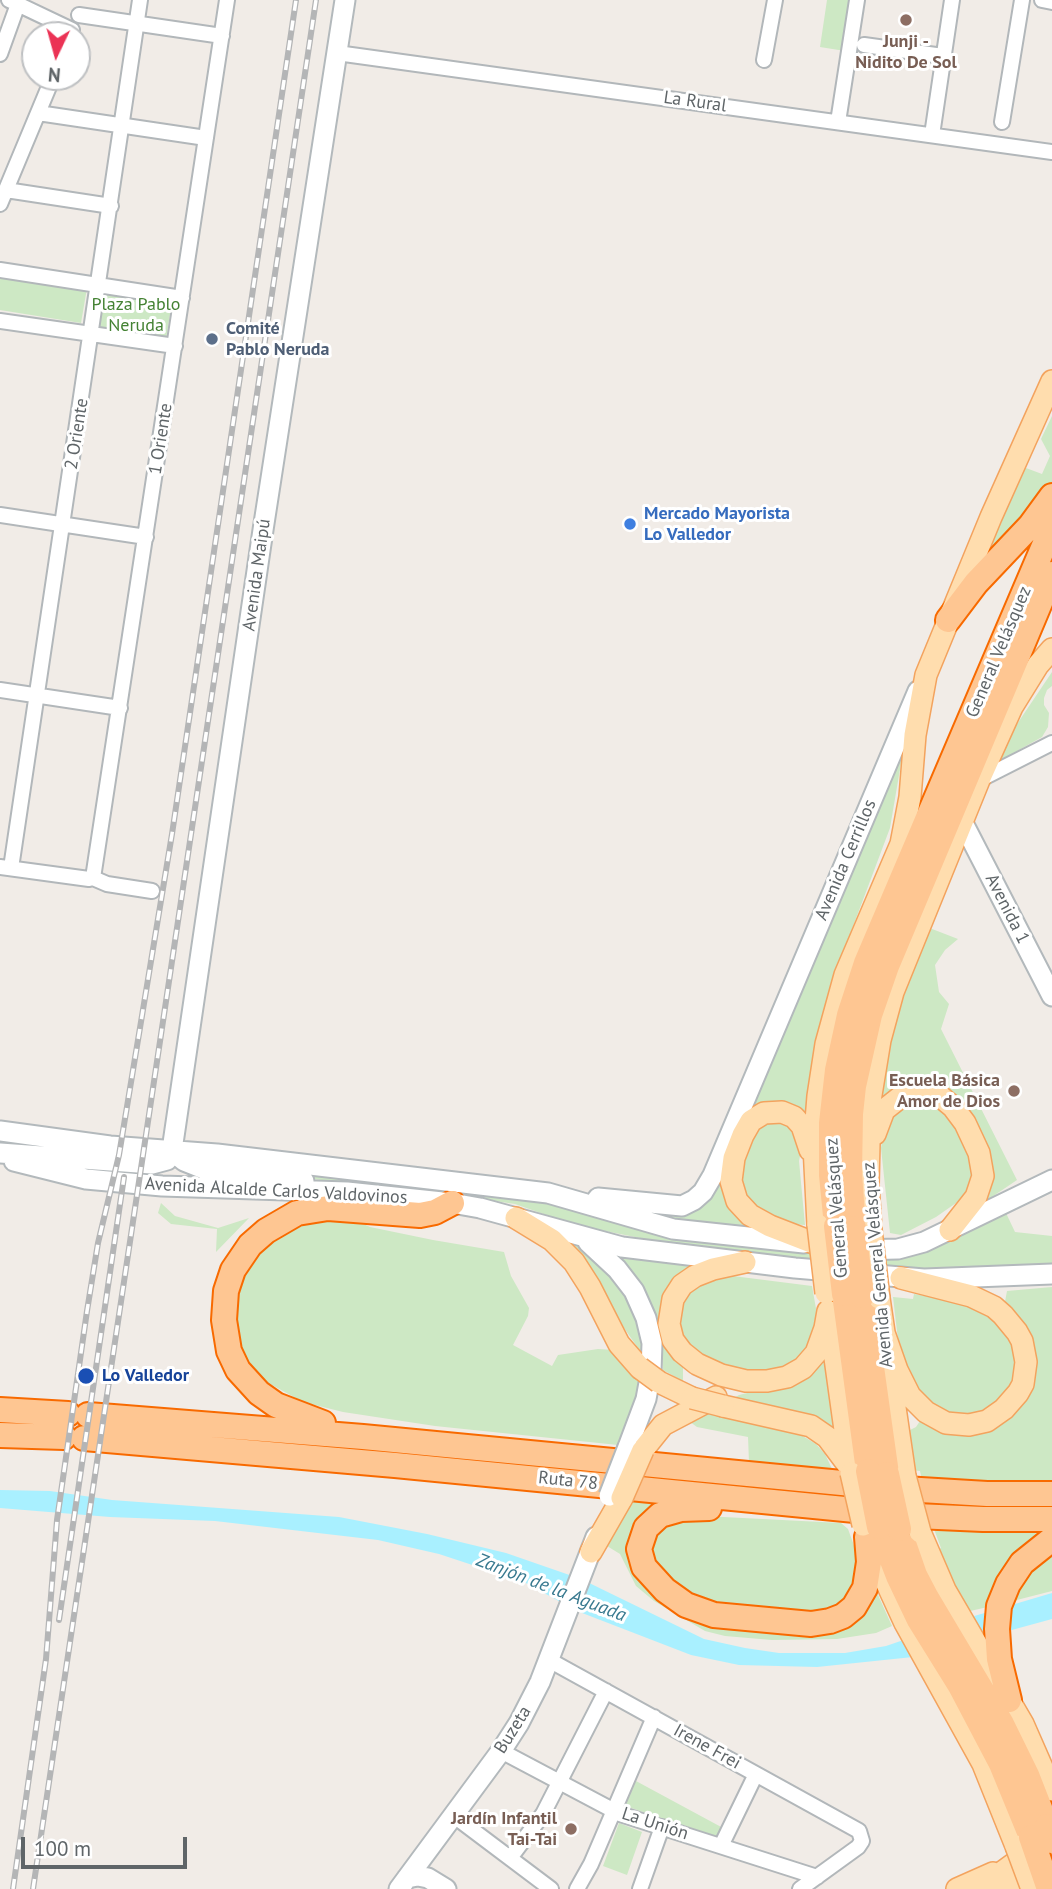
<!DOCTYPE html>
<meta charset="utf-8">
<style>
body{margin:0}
#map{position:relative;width:1052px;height:1889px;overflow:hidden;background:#f1ece7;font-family:"PT Sans",sans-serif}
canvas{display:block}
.north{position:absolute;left:21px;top:21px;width:70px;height:70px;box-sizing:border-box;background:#fff;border:2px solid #bfc1c3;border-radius:50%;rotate:185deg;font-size:19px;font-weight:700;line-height:28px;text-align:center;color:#5f6568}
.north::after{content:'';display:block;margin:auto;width:24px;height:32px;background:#eb3355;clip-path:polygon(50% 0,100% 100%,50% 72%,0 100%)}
.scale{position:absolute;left:21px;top:1837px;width:166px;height:32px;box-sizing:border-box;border:4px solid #5f6568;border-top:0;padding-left:9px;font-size:21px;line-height:24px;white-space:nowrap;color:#5f6568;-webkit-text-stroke:5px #fff;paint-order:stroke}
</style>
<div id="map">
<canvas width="1052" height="1889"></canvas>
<div class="north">N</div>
<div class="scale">100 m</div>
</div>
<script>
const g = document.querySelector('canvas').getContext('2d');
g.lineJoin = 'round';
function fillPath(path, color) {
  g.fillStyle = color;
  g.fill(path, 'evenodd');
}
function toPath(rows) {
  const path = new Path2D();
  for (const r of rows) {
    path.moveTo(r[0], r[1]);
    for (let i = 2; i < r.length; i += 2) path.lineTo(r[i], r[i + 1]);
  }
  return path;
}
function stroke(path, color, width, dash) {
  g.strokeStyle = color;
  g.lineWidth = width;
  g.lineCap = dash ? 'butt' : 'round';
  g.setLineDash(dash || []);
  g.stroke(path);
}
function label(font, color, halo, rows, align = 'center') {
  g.font = font + ' "PT Sans",sans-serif';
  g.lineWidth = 6;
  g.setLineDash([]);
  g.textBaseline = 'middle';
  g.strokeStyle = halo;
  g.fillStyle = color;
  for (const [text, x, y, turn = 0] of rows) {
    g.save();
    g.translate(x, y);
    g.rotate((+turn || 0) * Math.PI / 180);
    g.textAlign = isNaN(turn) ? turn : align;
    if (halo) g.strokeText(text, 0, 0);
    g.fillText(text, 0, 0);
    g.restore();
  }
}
fillPath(toPath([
 [827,0,852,0,845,51,820,47],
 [0,274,87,288,81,323,0,310],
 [105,292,172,302,166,339,99,328],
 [1052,416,1052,483,971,575,1018,465,1042,474,1050,456,1041,439],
 [1052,672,1052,686,1047,690,1044,698,1044,705,1049,713,1048,727,1042,737,1001,760,1009,736],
 [906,734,890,828,834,977,821,1022,807,1124,776,1107,725,1170,753,1227,681,1221,609,1202,694,1206],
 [927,927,958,939,945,950,935,965,939,992,949,1004,941,1029,1017,1180,980,1205,989,1187,940,1090,874,1113,897,999],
 [909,1100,940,1105,967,1143,972,1173,969,1188,956,1203,936,1217,901,1235,890,1233,881,1148,886,1120],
 [770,1121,783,1123,789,1127,801,1151,799,1161,805,1225,777,1223,758,1217,737,1185,748,1142,764,1122],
 [192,1161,413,1181,412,1191,328,1181],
 [461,1191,560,1199,642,1226,904,1255,1006,1213,1015,1232,1052,1236,1052,1269,906,1269,665,1243,575,1225,515,1204,461,1196],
 [161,1203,175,1216,218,1228,249,1218,216,1252,217,1229,171,1224,158,1213],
 [305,1219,357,1221,370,1227,433,1240,504,1252,511,1276,529,1308,528,1316,513,1345,552,1366,558,1355,598,1349,614,1350,643,1379,618,1445,435,1426,343,1412,303,1402,263,1380,247,1364,234,1331,236,1285,261,1245],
 [560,1237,575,1242,595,1256,629,1296,639,1322,643,1355],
 [615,1255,698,1265,661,1309,657,1325],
 [725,1275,812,1286,818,1320,813,1348,786,1368,763,1372,737,1369,710,1361,682,1339,676,1312,692,1281],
 [1052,1287,1052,1487,922,1480,920,1471,911,1470,906,1432,916,1427,920,1421,943,1433,959,1436,978,1432,1032,1372,1035,1350,1030,1334,1004,1307,1007,1291],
 [914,1294,967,1303,1001,1320,1017,1350,1015,1373,1006,1394,988,1411,967,1418,927,1409,900,1357,893,1297,913,1299],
 [826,1337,837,1441,725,1403,739,1395,764,1389],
 [661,1338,665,1345,683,1362,683,1381,663,1370],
 [698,1411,801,1435,816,1444,825,1454,833,1471,749,1462,748,1437,697,1427,686,1419],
 [632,1500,681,1502,633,1548,713,1624,801,1637,824,1634,874,1586,892,1626,876,1633,837,1639,772,1640,725,1636,705,1631,654,1601,636,1586,620,1554,607,1546],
 [684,1515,841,1523,848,1529,861,1565,846,1602,830,1616,703,1605,653,1568,649,1536],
 [934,1529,961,1531,1051,1532,992,1606,966,1612,934,1550,941,1548],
 [1052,1549,1052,1591,1005,1603,1019,1573],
 [636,1781,723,1828,719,1837,625,1806],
 [619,1823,642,1832,627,1875,603,1866]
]), '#cde8c4');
fillPath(toPath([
 [0,1490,50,1491,112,1500,339,1517,427,1534,506,1553,581,1579,704,1639,745,1648,779,1653,845,1653,886,1646,971,1617,1052,1593,1052,1619,913,1657,817,1667,739,1665,691,1655,577,1611,524,1582,439,1554,378,1540,215,1521,110,1517,0,1508]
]), '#a9f0ff');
const street = toPath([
 [9,0,72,30],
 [1042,0,1052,2],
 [79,15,222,36],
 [864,45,943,56],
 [337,53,1052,152],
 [0,54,18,4],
 [764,60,775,0],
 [38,113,206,138],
 [838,122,857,0],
 [1002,122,1022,0],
 [932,135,952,0],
 [6,190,111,206],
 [0,204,53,77],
 [0,270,182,298],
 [0,321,175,346],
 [0,515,146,537],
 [0,690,120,708],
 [979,780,1052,743],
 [0,867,89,879,93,878,107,884,152,891],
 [11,868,140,0],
 [93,878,227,0],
 [549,1660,859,1831,862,1841,858,1847,800,1889],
 [501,1751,620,1814,817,1877],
 [454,1816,551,1889],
 [721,1846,756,1774],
 [510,1858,543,1814,606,1691],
 [577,1889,591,1864,654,1717],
 [640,1889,662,1827]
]);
const secondary = toPath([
 [962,821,1052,996],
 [0,1131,110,1146,217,1154,548,1193,673,1229,804,1243],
 [172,1151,184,1161,204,1169,259,1174,304,1181],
 [0,1153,152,1164,167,1160,172,1150,263,530,345,0],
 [14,1161,86,1179,162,1186,347,1192,452,1203,480,1208,622,1247,795,1268,924,1279,1052,1274],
 [598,1198,682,1206,694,1200,703,1192,713,1175,918,691],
 [588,1242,617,1269,634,1291,646,1318,652,1343,651,1372,646,1399,628,1447],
 [858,1250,898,1249,924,1242,1052,1180],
 [407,1878,418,1876,428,1878,446,1889],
 [399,1889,501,1751,519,1723,540,1682,596,1537]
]);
const primary = toPath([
 [875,1134,884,1110,903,1095,926,1092,941,1097,953,1107,965,1123,979,1153,983,1176,976,1197,950,1230],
 [810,1150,802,1126,794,1117,782,1112,764,1113,751,1121,743,1135,734,1158,731,1181,737,1201,750,1215,770,1226,819,1245],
 [516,1218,552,1240,574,1262,590,1287,619,1344,640,1368],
 [818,1225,814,1146,818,1096,826,1044,845,975,901,844,910,797,915,735,926,675,991,517,1052,381],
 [871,1230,868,1185,870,1101,880,1040,893,992,979,780,1012,707,1038,665,1052,649],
 [745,1262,713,1269,695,1276,682,1285,673,1299,669,1324,673,1340,682,1352,697,1364,721,1375,746,1381,767,1381,787,1377,803,1368,816,1353,825,1328,828,1311],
 [879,1298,905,1476],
 [830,1322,851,1473],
 [883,1330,897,1370,910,1396,926,1412,946,1423,969,1425,987,1421,1004,1409,1018,1393,1023,1384,1026,1362,1022,1341,1017,1332,1003,1315,994,1307,971,1296,901,1278],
 [659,1382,692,1398],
 [723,1406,811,1426,827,1437,848,1465],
 [643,1450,663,1425,716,1397],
 [920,1532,945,1590,1023,1724,1052,1790],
 [870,1547,905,1623,983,1764,1016,1846],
 [591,1552,622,1498],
 [957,1889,993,1873],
 [979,1889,1034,1849],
 [1007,1889,1052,1855]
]);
const highway = toPath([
 [948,620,976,583,1030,526,1052,496],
 [836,1226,831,1175,831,1123,837,1070,849,1015,866,963,1052,527],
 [854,1228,850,1174,851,1114,854,1086,870,1015,887,966,1052,574],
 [844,1294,868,1471],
 [862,1296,887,1474],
 [0,1410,68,1414],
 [88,1415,363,1437,904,1489,987,1494,1052,1494],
 [323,1423,276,1405,259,1393,238,1370,229,1351,224,1320,226,1291,233,1270,250,1245,266,1231,297,1213,328,1208,420,1215,435,1212,452,1203],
 [0,1435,64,1437],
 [84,1438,395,1465,916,1516,983,1519,1052,1519],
 [709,1508,681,1509,660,1515,646,1528,639,1549,644,1567,665,1590,686,1605,714,1615,811,1624,830,1621,843,1616,854,1607,865,1588,869,1562,867,1537],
 [879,1527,898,1576,919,1620,960,1686,1001,1764,1031,1837],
 [899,1529,915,1575,927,1598,1002,1724,1027,1775,1047,1826],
 [1009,1700,999,1659,997,1629,999,1606,1008,1584,1022,1563,1052,1539]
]);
stroke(street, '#b2b7ba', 18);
stroke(secondary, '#b3b9bc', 23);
stroke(primary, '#f3a35e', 24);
stroke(highway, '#f86a00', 28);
stroke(street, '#fff', 14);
stroke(secondary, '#fff', 19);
stroke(primary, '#ffddae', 21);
stroke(highway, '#fec692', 24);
const rail = toPath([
 [59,1620,124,1177],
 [13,1889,46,1659,57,1520,87,1311,98,1243,119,1155,172,834,296,0],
 [33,1889,316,0]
]);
stroke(rail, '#b4b5b6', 6);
stroke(rail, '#fff', 3.5, [10]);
const secondaryBridge = toPath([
 [609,1496,628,1447]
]);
const primaryBridge = toPath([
 [818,1225,826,1293],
 [871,1230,879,1298],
 [640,1368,659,1382],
 [692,1398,723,1406],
 [851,1473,863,1525],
 [905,1476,920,1532],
 [622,1498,643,1450],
 [1016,1846,1032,1889]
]);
const highwayBridge = toPath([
 [836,1226,844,1294],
 [854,1228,862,1296],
 [868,1471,879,1527],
 [887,1474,899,1529],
 [1047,1826,1052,1841],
 [1031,1837,1048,1886]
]);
stroke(secondaryBridge, '#b3b9bc', 23, []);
stroke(primaryBridge, '#f3a35e', 24, []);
stroke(highwayBridge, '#f86a00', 28, []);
stroke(secondaryBridge, '#fff', 19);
stroke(primaryBridge, '#ffddae', 21);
stroke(highwayBridge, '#fec692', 24);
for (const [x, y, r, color] of [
 [906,20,7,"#8d6e63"],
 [212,339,7,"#5c6f8a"],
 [630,524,7,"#3f7fe0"],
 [1014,1091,7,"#8d6e63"],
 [86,1376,9,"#1a4fb4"],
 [571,1829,7,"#8d6e63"]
]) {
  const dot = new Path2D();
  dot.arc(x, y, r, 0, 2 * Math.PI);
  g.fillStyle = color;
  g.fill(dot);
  stroke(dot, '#fff', 2.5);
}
label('bold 18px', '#785e54', '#fff', [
 ["Junji -",906,42,"center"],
 ["Nidito De Sol",906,63,"center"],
 ["Escuela Básica",1000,1081],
 ["Amor de Dios",1000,1102],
 ["Jardín Infantil",557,1819],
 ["Tai-Tai",557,1840]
], 'right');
label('18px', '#5f6568', '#fff', [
 ["La Rural",695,102,8],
 ["2 Oriente",77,434,-81],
 ["1 Oriente",161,439,-81],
 ["Avenida Maipú",257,575,-82],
 ["General Velásquez",999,652,-67],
 ["Avenida Cerrillos",846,860,-67],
 ["Avenida 1",1007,909,63],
 ["Avenida Alcalde Carlos Valdovinos",276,1191,3],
 ["General Velásquez",837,1208,-94],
 ["Avenida General Velásquez",878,1265,-95],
 ["Ruta 78",568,1481,6],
 ["Buzeta",513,1730,-58],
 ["Irene Frei",707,1747,29],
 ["La Unión",655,1824,18]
]);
label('18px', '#448233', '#fff', [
 ["Plaza Pablo",136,305],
 ["Neruda",136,326]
]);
label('bold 18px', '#4e5e75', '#fff', [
 ["Comité",226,329],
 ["Pablo Neruda",226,350]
], 'left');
label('bold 18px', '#366cbe', '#fff', [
 ["Mercado Mayorista",644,514],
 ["Lo Valledor",644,535]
], 'left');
label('bold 18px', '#164399', '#fff', [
 ["Lo Valledor",102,1376]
], 'left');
label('italic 19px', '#38798f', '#fff', [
 ["Zanjón de la Aguada",551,1588,21]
]);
</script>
